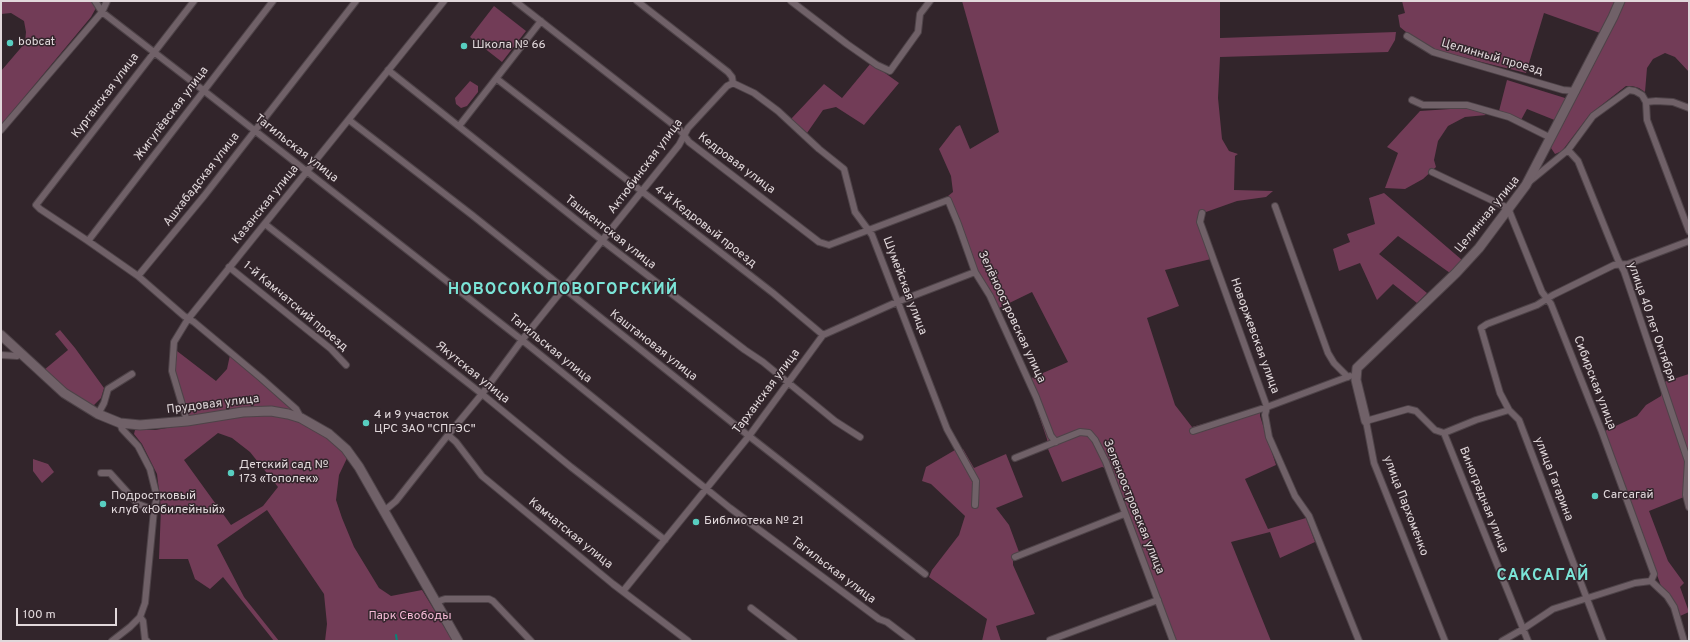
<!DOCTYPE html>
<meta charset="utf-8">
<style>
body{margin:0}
#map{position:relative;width:1690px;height:642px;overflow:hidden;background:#32252b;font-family:Overpass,sans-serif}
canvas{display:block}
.frame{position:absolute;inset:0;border:2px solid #e1d8db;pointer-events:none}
.scale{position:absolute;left:16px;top:608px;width:101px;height:18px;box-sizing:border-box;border:2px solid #e1d8db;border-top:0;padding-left:5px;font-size:12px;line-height:14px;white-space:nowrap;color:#e1d8db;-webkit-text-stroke:3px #32252b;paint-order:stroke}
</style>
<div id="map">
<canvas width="1690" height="642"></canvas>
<div class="frame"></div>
<div class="scale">100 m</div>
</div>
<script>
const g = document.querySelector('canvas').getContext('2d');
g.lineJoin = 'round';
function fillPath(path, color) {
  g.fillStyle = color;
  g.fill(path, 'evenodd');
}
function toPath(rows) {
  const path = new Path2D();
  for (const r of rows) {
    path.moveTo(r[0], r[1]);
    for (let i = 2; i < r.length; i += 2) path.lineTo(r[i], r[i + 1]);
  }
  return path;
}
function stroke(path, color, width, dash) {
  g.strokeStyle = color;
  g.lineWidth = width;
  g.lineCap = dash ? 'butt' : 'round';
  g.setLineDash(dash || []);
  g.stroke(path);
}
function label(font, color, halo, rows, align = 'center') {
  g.font = font + ' Overpass,sans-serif';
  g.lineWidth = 3;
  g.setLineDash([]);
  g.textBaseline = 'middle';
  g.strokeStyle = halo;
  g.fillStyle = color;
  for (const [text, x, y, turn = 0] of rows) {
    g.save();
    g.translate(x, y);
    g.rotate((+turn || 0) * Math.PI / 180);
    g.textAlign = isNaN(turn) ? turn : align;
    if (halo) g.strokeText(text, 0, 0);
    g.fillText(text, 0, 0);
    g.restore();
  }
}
fillPath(toPath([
 [1,1,94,1,96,8,91,17,1,125,1,71,25,43,26,32,24,21,11,13,1,14],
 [962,1,1220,1,1220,38,1396,32,1395,40,1388,52,1220,57,1218,98,1222,139,1229,151,1238,154,1235,156,1234,190,1273,191,1266,197,1237,201,1206,212,1202,216,1211,259,1165,270,1179,306,1147,318,1175,405,1192,427,1260,408,1260,416,1276,465,1245,479,1268,529,1306,518,1315,542,1280,558,1270,532,1231,542,1271,641,1175,641,1112,470,1102,467,1062,482,1048,449,1047,439,1027,380,1068,362,1032,292,997,309,976,276,948,196,953,192,951,176,939,149,956,127,960,125,970,149,999,132],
 [1402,1,1616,1,1600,33,1544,13,1526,73,1437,51,1417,41,1400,27,1398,15,1405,13],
 [1625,1,1689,1,1689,72,1675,57,1665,53,1653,59,1647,68,1645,92,1639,88,1632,86,1626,86,1590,114,1562,151,1555,154,1551,148,1552,145,1616,21],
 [494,6,526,31,502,62,470,37],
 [871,63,899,83,864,125,836,107,823,110,807,133,791,119,824,84,842,98],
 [1507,80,1565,98,1566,102,1557,121,1527,109,1521,120,1499,111],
 [470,81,478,86,478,92,467,106,461,108,456,104,455,98],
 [1465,108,1477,110,1486,115,1465,117,1448,126,1438,141,1434,160,1436,167,1423,179,1405,189,1385,188,1398,153,1387,147,1420,111],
 [1384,193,1462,260,1450,273,1398,236,1379,254,1427,293,1417,303,1393,284,1377,300,1360,263,1339,271,1333,249,1350,242,1347,234,1375,224,1369,198],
 [60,330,75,348,104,388,101,398,92,407,67,390,44,370,68,350,55,334],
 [177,351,216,381,227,369,230,355,296,413,189,416,175,371],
 [1689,374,1689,504,1684,497,1649,511,1668,561,1684,583,1680,587,1689,612,1680,616,1677,606,1661,586,1605,431,1637,416,1646,405,1661,396,1664,382],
 [265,414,288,417,319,430,348,456,339,475,336,500,342,518,354,547,379,588,391,596,422,590,453,641,325,641,327,624,324,594,267,510,217,545,244,597,279,641,274,641,223,577,210,589,195,579,188,559,159,559,161,508,157,474,142,444,134,434,135,430,155,430,244,415],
 [218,433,232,438,250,452,278,487,263,506,231,525,184,460],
 [963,449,974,468,1006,454,1023,497,996,508,1009,525,1019,552,1013,556,1013,565,1035,614,996,626,1001,641,982,641,987,619,929,577,932,570,959,535,965,516,931,484,922,481,926,467,955,450],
 [33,459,48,464,54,472,42,483,33,471]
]), '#723c57');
stroke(toPath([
 [396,635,397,641]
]), '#0b8378', 2);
const street = toPath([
 [95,1,102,12,203,90,522,340,730,508,879,619,887,622,912,641],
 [194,1,36,205,40,209,88,241,138,276,184,316,194,322,261,378,296,409,301,418],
 [515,1,680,130,689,142,819,242,829,245,948,200,958,224,975,272,990,296,1036,397,1051,436,1056,442],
 [637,1,728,72,732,77,733,83,754,93,778,111,819,149,844,169,855,212,872,235,947,429,976,481,975,505],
 [791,1,847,44,877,65,890,71,918,32,920,14,930,1],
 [1407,36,1433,52,1563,90,1576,91],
 [388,70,608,245,745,350,763,362,835,421,860,437],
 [497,79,773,293,823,335],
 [1412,100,1423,105,1467,105,1509,117,1551,138],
 [1646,102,1656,101,1673,102,1689,108],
 [349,120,472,215,749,436,925,574],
 [459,126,541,21],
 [1,130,102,12,107,1],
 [1568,150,1578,161,1618,260,1624,271,1688,461,1686,495,1689,507],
 [1432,172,1508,208,1542,292,1551,304,1602,432,1654,574,1651,581],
 [1529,182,1568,150,1593,116,1629,90,1635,91,1642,95,1646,102,1647,120,1689,231],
 [1275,206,1328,353,1334,363,1348,377],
 [1202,213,1200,222,1267,407,1265,415,1269,437,1295,496,1309,516,1359,641],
 [265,224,482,394,571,467,665,540],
 [88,241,273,1],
 [229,267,331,349,346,365],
 [138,276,204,196,356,1],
 [1,355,17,356,21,353],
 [98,414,104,403,108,389,132,374],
 [187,421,172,371,174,342,188,319,444,1],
 [1193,431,1267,407,1350,376],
 [1444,433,1528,641],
 [448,435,456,442,482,476,613,584,688,641],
 [1015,458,1080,432,1089,433,1095,440,1106,462,1173,641],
 [101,473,110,473,138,504,154,510],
 [384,511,396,501,448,435,482,394,522,340,679,145,688,128,727,86,733,83],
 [1015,557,1124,514],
 [1651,581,1667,596,1674,607,1684,641],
 [624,590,749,436,823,335,897,302,975,272],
 [436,602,445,599,489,599,493,601,531,641],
 [751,608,794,641],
 [140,617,143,621,145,639,147,641],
 [1050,640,1158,600],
 [112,641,130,627,140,617,145,603,154,510,157,497,150,469,138,446,122,429,120,423],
 [1445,641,1374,463,1366,421,1408,409,1416,411,1435,430,1444,433,1476,420,1509,410],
 [1502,641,1523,629,1553,609,1635,583,1651,581],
 [1603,641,1519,420,1509,410,1500,393,1481,328,1487,324,1537,305,1553,295,1614,265,1628,264,1689,241]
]);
const secondary = toPath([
 [1,335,64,393,98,414,120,423,140,425,187,421,243,412,271,411,288,414,301,418,329,434,346,449,359,467,458,641],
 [1366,421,1356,380,1357,368,1456,273,1479,248,1526,185,1613,17,1620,1]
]);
stroke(street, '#4e4348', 8);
stroke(secondary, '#4e4348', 11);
stroke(street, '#706168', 6);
stroke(secondary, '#706168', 9);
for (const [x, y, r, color] of [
 [10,43,4,"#58cec0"],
 [464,46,4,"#58cec0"],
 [366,423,4,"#58cec0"],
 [231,473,4,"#58cec0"],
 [1595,496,4,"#58cec0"],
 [103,504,4,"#58cec0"],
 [696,522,4,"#58cec0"]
]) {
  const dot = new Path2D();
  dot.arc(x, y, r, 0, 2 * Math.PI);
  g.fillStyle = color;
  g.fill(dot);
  stroke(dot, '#32252b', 1.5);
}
label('12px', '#e1d8db', '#32252b', [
 ["bobcat",18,43],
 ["Школа № 66",472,46],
 ["4 и 9 участок",374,416],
 ["ЦРС ЗАО \"СПГЭС\"",374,430],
 ["Детский сад №",239,466],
 ["173 «Тополек»",239,480],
 ["Сагсагай",1603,496],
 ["Подростковый",111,497],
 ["клуб «Юбилейный»",111,511],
 ["Библиотека № 21",704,522]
], 'left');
label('12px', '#e1d8db', '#32252b', [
 ["Целинный проезд",1492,58,16],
 ["Курганская улица",106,96,-53],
 ["Жигулёвская улица",172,114,-53],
 ["Тагильская улица",296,149,38],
 ["Кедровая улица",736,164,37],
 ["Актюбинская улица",646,167,-53],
 ["Ашхабадская улица",202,180,-52],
 ["Казанская улица",266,205,-51],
 ["Целинная улица",1488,215,-51],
 ["4-й Кедровый проезд",705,227,38],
 ["Ташкентская улица",610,233,38],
 ["Шумейская улица",904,286,69],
 ["1-й Камчатский проезд",295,307,40],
 ["Зелёноостровская улица",1011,317,65],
 ["улица 40 лет Октября",1651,322,71],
 ["Новоржевская улица",1254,336,70],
 ["Каштановая улица",653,346,38],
 ["Тагильская улица",550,349,39],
 ["Якутская улица",472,373,39],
 ["Сибирская улица",1594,383,69],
 ["Тарханская улица",767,392,-53],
 ["Прудовая улица",213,405,-7],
 ["улица Гагарина",1553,479,69],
 ["Виноградная улица",1483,500,68],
 ["улица Пархоменко",1405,506,69],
 ["Зеленоостровская улица",1133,507,68],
 ["Камчатская улица",570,534,39],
 ["Тагильская улица",833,571,37]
]);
label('12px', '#f5bbd6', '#32252b', [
 ["Парк Свободы",410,617]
]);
g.letterSpacing = '1px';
label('bold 16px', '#7be4d7', '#32252b', [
 ["НОВОСОКОЛОВОГОРСКИЙ",563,291],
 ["САКСАГАЙ",1543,577]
]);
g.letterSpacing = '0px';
</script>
